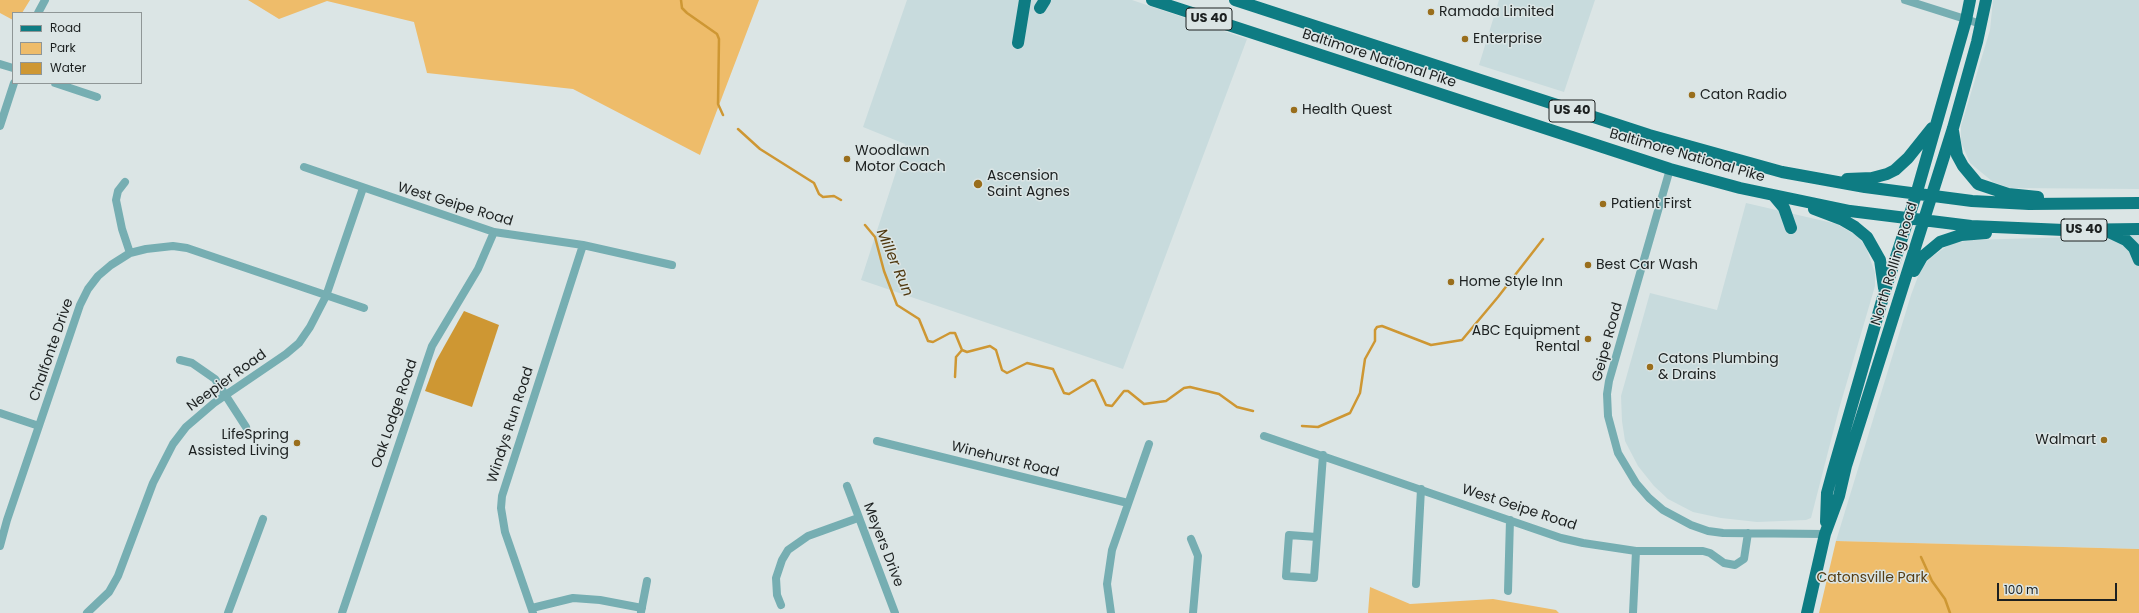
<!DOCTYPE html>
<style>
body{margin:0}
#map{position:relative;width:2139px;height:613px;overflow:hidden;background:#dbe5e5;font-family:Poppins,sans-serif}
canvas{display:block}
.legend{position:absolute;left:12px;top:12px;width:130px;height:72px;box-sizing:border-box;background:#dbe5e5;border:1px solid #8f9696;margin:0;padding:5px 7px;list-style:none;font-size:12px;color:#1c2020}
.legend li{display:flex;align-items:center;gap:8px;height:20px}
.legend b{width:20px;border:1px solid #8f9696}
.scale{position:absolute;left:1997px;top:583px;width:120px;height:18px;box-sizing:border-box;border:2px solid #1c2020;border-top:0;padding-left:5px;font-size:12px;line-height:14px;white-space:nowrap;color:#1c2020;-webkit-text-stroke:3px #dbe5e5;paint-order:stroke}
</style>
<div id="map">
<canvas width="2139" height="613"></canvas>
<ul class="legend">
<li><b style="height:5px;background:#0e7c83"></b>Road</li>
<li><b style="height:11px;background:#eebc6a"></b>Park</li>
<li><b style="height:11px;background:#ce9733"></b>Water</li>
</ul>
<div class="scale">100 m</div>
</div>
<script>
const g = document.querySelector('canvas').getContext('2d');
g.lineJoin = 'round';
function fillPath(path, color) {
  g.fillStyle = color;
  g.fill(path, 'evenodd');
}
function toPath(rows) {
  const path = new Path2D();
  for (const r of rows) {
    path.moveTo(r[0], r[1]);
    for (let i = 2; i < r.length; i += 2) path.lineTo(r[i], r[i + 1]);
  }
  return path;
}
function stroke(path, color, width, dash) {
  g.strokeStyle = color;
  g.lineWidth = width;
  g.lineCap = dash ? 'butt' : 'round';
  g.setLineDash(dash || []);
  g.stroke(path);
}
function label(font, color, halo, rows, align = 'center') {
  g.font = font + ' Poppins,sans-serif';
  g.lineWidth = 3;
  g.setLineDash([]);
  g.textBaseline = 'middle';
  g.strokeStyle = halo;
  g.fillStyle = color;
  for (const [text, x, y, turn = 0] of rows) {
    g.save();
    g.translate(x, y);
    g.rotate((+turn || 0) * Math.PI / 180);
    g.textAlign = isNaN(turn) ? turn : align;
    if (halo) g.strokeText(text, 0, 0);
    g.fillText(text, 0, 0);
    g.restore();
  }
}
fillPath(toPath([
 [907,0,1132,0,1247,39,1123,369,861,280,905,144,863,127],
 [1499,0,1595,0,1564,92,1479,65],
 [1993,0,2139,0,2139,189,2010,188,1993,182,1970,163,1961,142,1961,126,1990,30],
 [1746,203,1837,224,1857,236,1866,247,1875,273,1875,286,1839,409,1811,518,1806,520,1757,522,1721,518,1693,512,1668,499,1654,486,1638,466,1625,441,1622,421,1621,396,1650,293,1717,310],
 [2139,235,2139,549,1836,541,1911,295,1920,271,1930,258,1950,244,1971,240]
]), '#c8dbdd');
fillPath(toPath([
 [0,0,30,0,22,13,13,13,13,20,0,13],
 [248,0,759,0,700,155,573,89,427,73,414,22,327,1,279,19],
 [1836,541,2139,549,2139,613,1819,613],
 [1370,587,1410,604,1493,599,1556,610,1559,613,1368,613]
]), '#eebc6a');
fillPath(toPath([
 [464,311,499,325,472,407,425,391,436,361]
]), '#ce9733');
stroke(toPath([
 [681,0,682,8,687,13,717,34,719,39,718,104,723,115],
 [738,129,760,149,814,183,819,194,823,197,834,196,841,200],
 [865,225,875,237,884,271,897,305,919,319,928,341,933,342,950,333,955,333,962,350,967,352,990,346,996,350,1002,370,1007,373,1027,363,1053,369,1064,393,1069,394,1092,380,1095,381,1106,405,1112,406,1124,391,1128,391,1144,404,1166,401,1184,388,1190,387,1219,394,1237,407,1253,411],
 [955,377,956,357,962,350],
 [1302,426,1318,427,1350,413,1360,393,1365,359,1375,341,1375,330,1377,327,1382,326,1431,345,1462,340,1498,297,1543,239],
 [1921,557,1932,581,1945,599,1950,613]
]), '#ce9733', 2.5);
stroke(toPath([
 [1905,0,1981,24],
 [38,13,45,0],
 [0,64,13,68],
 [55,83,97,97],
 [0,126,14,83],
 [304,167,494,232,583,245,672,265],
 [1670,169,1609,381,1607,394,1608,416,1618,453,1636,483,1649,498,1663,510,1691,525,1708,531,1723,533,1825,534],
 [125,182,118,191,116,200,122,229,130,253],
 [180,360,192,363,215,379,246,427],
 [0,413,39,426],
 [1264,436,1561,538,1583,543,1636,551,1703,551,1710,553,1724,563,1735,565,1744,559,1748,533],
 [877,441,1128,503],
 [847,486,895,613],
 [1317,537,1289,535,1286,576,1314,578,1323,455],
 [1191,539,1198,556,1193,613],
 [0,546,7,520,80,305,88,289,98,276,111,265,130,253,146,249,173,246,187,248,364,308],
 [1416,584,1421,489],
 [1508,591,1510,520],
 [781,605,777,595,776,578,782,560,788,550,808,536,858,518],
 [532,608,573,598,600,600,642,608],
 [641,612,647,581],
 [87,613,109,592,118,576,153,483,173,444,186,427,214,403,286,354,299,343,310,327,326,296,363,188],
 [228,613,263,519],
 [342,613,432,346,478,269,494,232],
 [533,613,505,532,501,508,502,496,583,245],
 [1111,613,1107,584,1112,550,1149,444],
 [1633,613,1636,551]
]), '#76aeb2', 8);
stroke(toPath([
 [1152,0,1670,169,1740,188,1850,211,1971,226,2064,230,2139,229],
 [1235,0,1649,135,1782,172,1865,187,1972,201,2029,204,2139,203],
 [1040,8,1045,0],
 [1018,43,1025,0],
 [1953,131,1957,155,1963,166,1978,184,2008,194,2038,197],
 [1847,179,1872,178,1887,174,1895,170,1908,158,1932,128],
 [1774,196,1784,208,1791,228],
 [1814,209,1843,220,1855,227,1867,237,1880,260,1884,288],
 [2107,231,2126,240,2134,248,2139,260],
 [1914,271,1922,257,1940,242,1961,235,1986,233],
 [1826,522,1827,493,1833,471,1884,294,1916,195,1966,20,1970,0],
 [1807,613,1825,534,1839,496,1846,466,1953,128,1977,42,1986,0]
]), '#0e7c83', 12);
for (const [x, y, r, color] of [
 [1431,12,4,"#996e1c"],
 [1465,39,4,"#996e1c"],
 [1692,95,4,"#996e1c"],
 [1294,110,4,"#996e1c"],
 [847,159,4,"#996e1c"],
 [978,184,5,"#996e1c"],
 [1603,204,4,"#996e1c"],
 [1588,265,4,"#996e1c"],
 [1451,282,4,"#996e1c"],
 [1588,339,4,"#996e1c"],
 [1650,367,4,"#996e1c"],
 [2104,440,4,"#996e1c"],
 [297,443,4,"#996e1c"]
]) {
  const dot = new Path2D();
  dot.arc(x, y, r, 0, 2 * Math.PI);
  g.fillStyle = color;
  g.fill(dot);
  stroke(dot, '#dbe5e5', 1.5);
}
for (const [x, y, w] of [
 [1209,19,46],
 [1572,111,46],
 [2084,230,46]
]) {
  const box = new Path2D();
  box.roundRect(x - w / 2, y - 11, w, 22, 3);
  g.fillStyle = '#dbe5e5';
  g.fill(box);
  stroke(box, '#1c2020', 1);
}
label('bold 13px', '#1c2020', null, [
 ["US 40",1209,19],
 ["US 40",1572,111],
 ["US 40",2084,230]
]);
label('14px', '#1c2020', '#dbe5e5', [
 ["Ramada Limited",1439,12],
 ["Enterprise",1473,39],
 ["Caton Radio",1700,95],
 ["Health Quest",1302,110],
 ["Woodlawn",855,151],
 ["Motor Coach",855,167],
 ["Ascension",987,176],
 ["Saint Agnes",987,192],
 ["Patient First",1611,204],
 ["Best Car Wash",1596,265],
 ["Home Style Inn",1459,282],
 ["ABC Equipment",1580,331,"right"],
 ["Rental",1580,347,"right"],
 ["Catons Plumbing",1658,359],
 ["& Drains",1658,375],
 ["LifeSpring",289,435,"right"],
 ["Assisted Living",289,451,"right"],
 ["Walmart",2096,440,"right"]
], 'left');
label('14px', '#1c2020', '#dbe5e5', [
 ["Baltimore National Pike",1379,59,18],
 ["Baltimore National Pike",1687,156,16],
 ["West Geipe Road",455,205,17],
 ["North Rolling Road",1895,264,-73],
 ["Geipe Road",1608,342,-75],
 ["Chalfonte Drive",52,350,-71],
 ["Neepier Road",227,381,-36],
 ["Oak Lodge Road",395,414,-71],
 ["Windys Run Road",511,425,-72],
 ["Winehurst Road",1005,460,14],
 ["West Geipe Road",1519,508,18],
 ["Meyers Drive",883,545,69]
]);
label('14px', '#543d15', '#dbe5e5', [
 ["Catonsville Park",1872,578]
]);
label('italic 15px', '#4f380f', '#dbe5e5', [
 ["Miller Run",894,263,67]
]);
</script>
